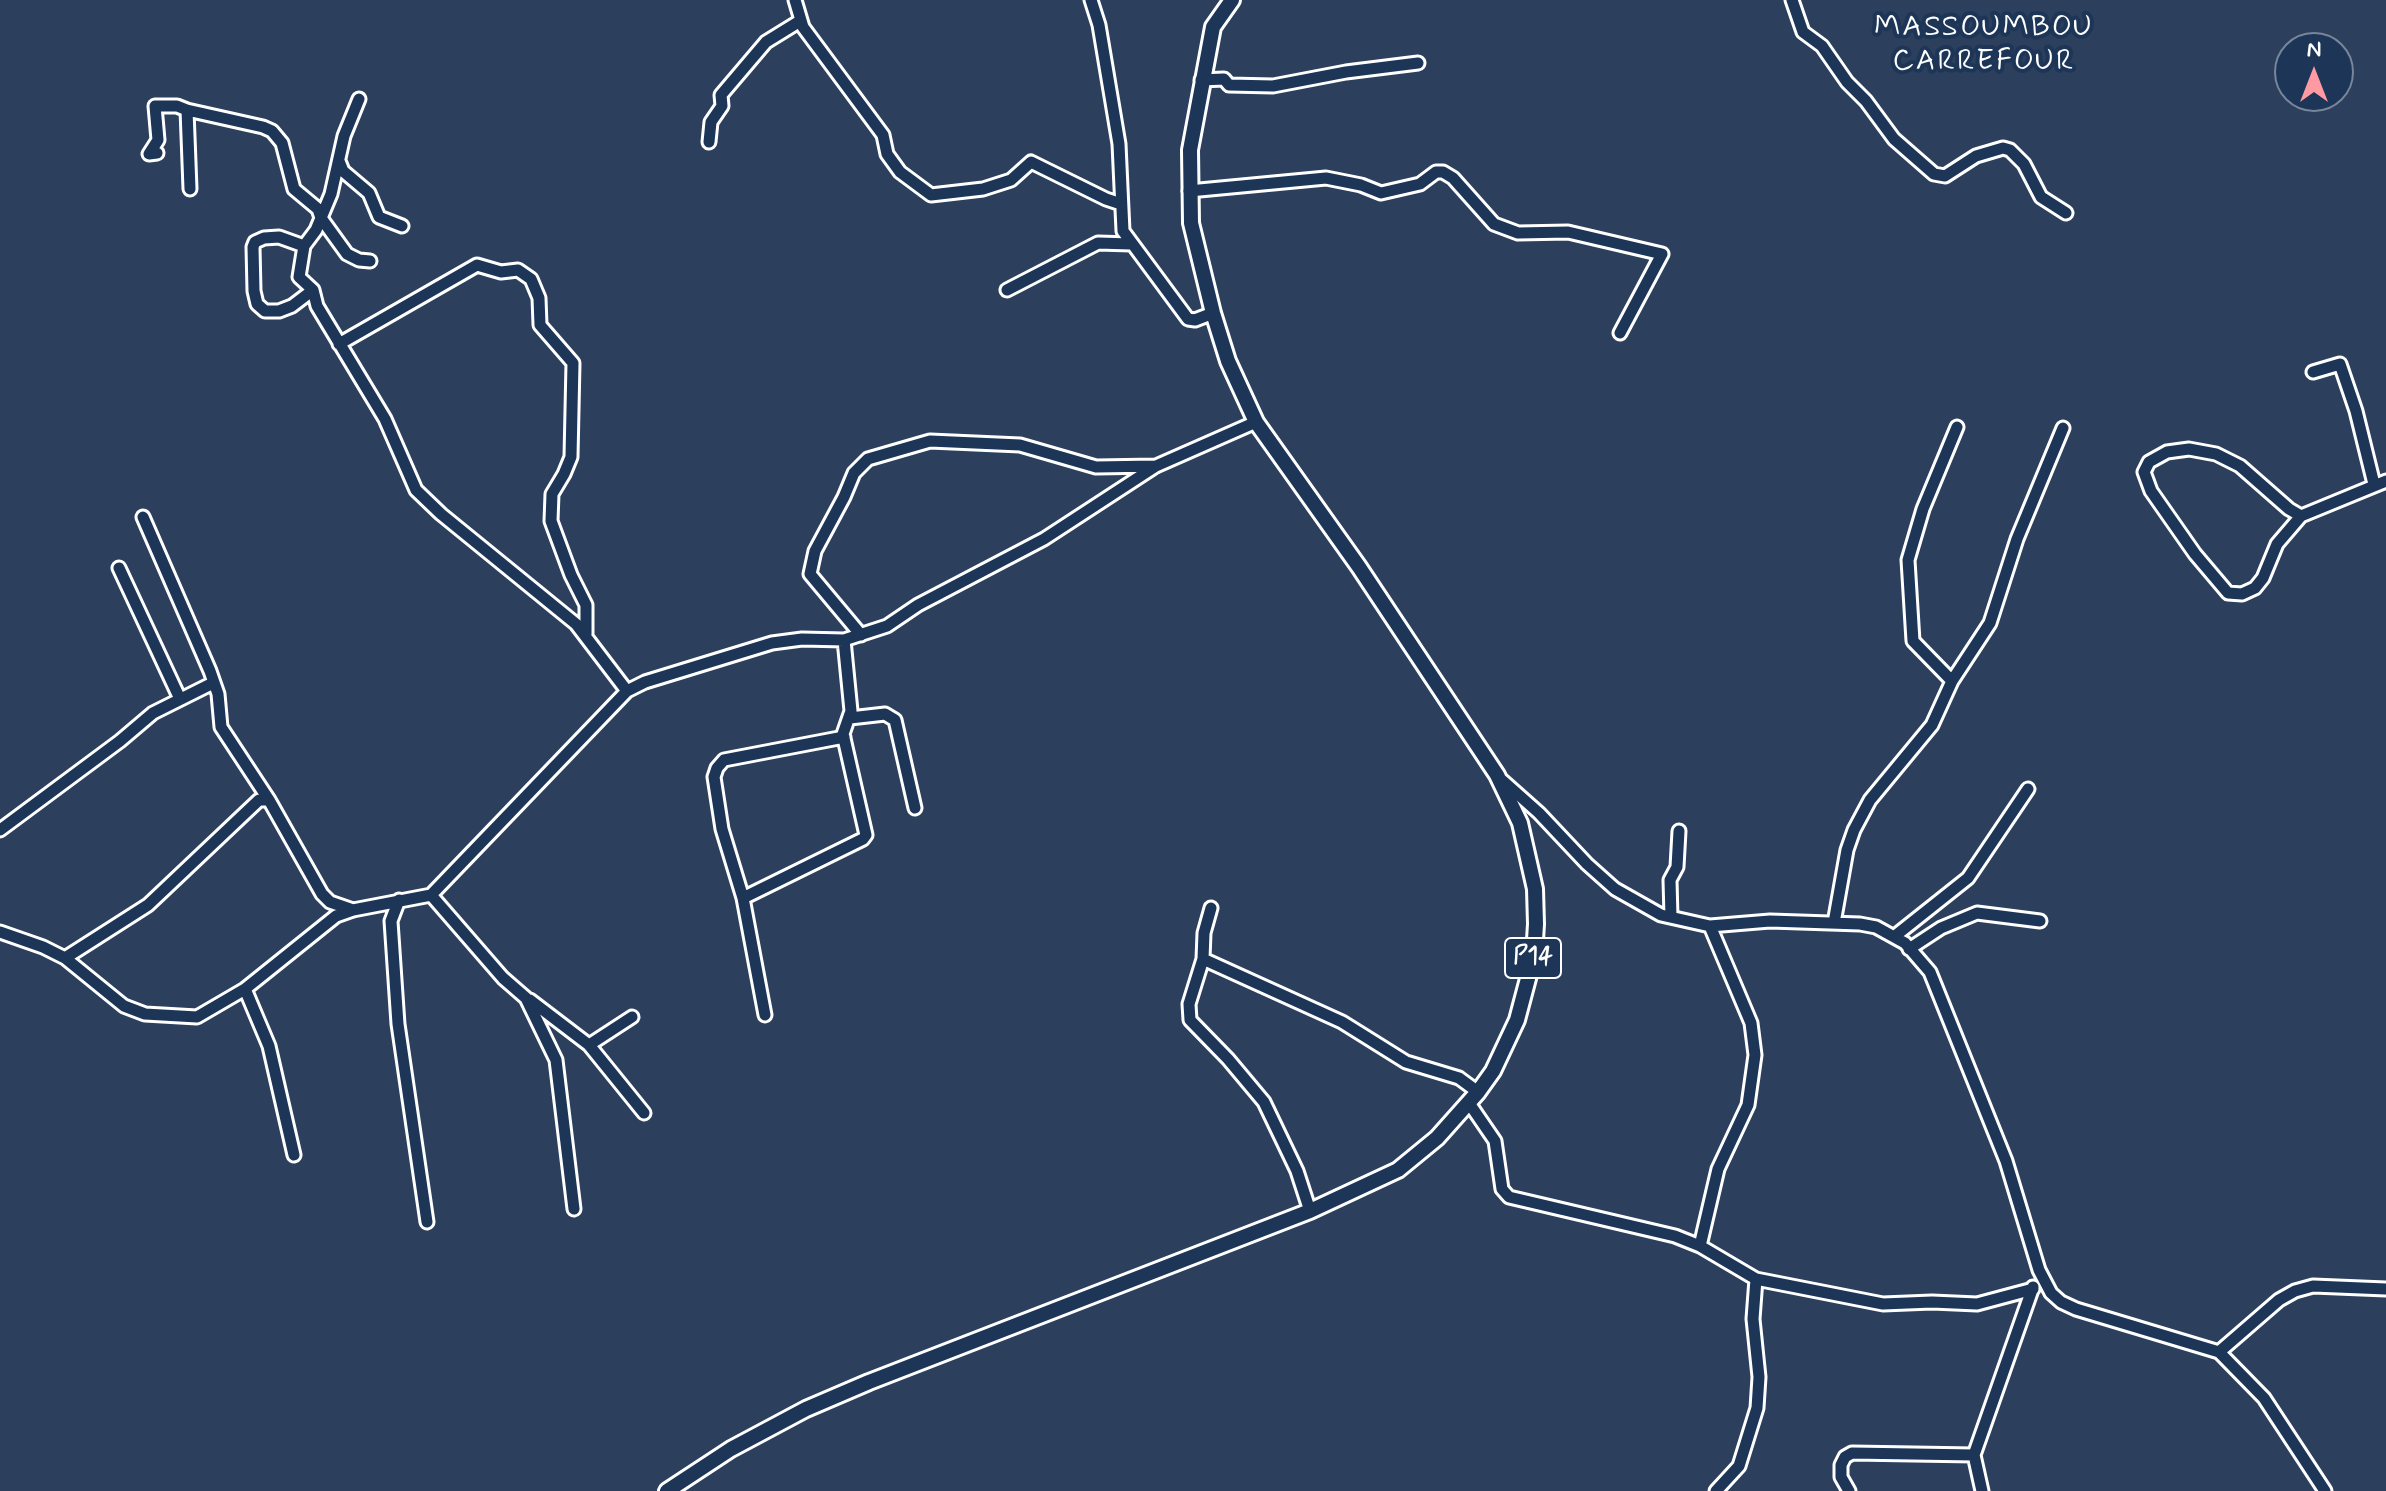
<!DOCTYPE html>
<style>
body{margin:0}
#map{position:relative;width:2386px;height:1491px;overflow:hidden;background:#2c3f5c;font-family:Mynerve,sans-serif}
canvas{display:block}
.north{position:absolute;left:2274px;top:32px;width:80px;height:80px;box-sizing:border-box;background:#1d3557;border:2px solid #77869a;border-radius:50%;rotate:0deg;font-size:22px;font-weight:700;line-height:32px;text-align:center;color:#fff}
.north::after{content:'';display:block;margin:auto;width:28px;height:36px;background:#ff9aa2;clip-path:polygon(50% 0,100% 100%,50% 72%,0 100%)}
</style>
<div id="map">
<canvas width="2386" height="1491"></canvas>
<div class="north">N</div>
</div>
<script>
const g = document.querySelector('canvas').getContext('2d');
g.lineJoin = 'round';
function toPath(rows) {
  const path = new Path2D();
  for (const r of rows) {
    path.moveTo(r[0], r[1]);
    for (let i = 2; i < r.length; i += 2) path.lineTo(r[i], r[i + 1]);
  }
  return path;
}
function stroke(path, color, width, dash) {
  g.strokeStyle = color;
  g.lineWidth = width;
  g.lineCap = dash ? 'butt' : 'round';
  g.setLineDash(dash || []);
  g.stroke(path);
}
function label(font, color, halo, rows, align = 'center') {
  g.font = font + ' Mynerve,sans-serif';
  g.lineWidth = 8;
  g.setLineDash([]);
  g.textBaseline = 'middle';
  g.strokeStyle = halo;
  g.fillStyle = color;
  for (const [text, x, y, turn = 0] of rows) {
    g.save();
    g.translate(x, y);
    g.rotate((+turn || 0) * Math.PI / 180);
    g.textAlign = isNaN(turn) ? turn : align;
    if (halo) g.strokeText(text, 0, 0);
    g.fillText(text, 0, 0);
    g.restore();
  }
}
const minor = toPath([
 [795,0,803,27,883,135,887,154,900,172,931,195,983,189,1011,180,1031,162,1106,199,1121,204],
 [1091,0,1099,25,1119,144,1123,231,1188,319,1195,320,1213,313],
 [1792,0,1803,32,1822,46,1847,82,1866,101,1894,139,1934,174,1945,176,1976,156,2003,148,2010,150,2024,164,2041,197,2066,213],
 [1201,80,1224,79,1229,85,1273,86,1346,72,1418,63],
 [359,99,344,136,331,194,316,230,304,246,299,277,313,290,317,306,385,419,416,490,441,514,576,624,627,691],
 [709,142,711,122,722,106,721,95,766,42,800,21],
 [157,153,149,154,158,140,155,106,177,106,187,110],
 [339,161,343,171,369,193,379,217,402,226],
 [190,189,187,110,263,127,272,131,282,143,294,189,318,209,321,218,347,254,359,260,370,261],
 [1189,191,1326,178,1361,185,1381,193,1420,184,1436,172,1443,172,1453,178,1494,224,1518,233,1568,232,1662,254,1620,333],
 [304,246,279,237,264,238,255,242,253,247,254,291,257,304,265,311,279,311,292,306,313,290],
 [1007,290,1098,243,1131,244],
 [339,344,477,265,501,272,518,270,531,279,539,298,540,325,573,363,571,457,564,474,552,494,551,521,571,575,586,605,586,634],
 [2313,372,2340,364,2356,411,2374,484],
 [2301,516,2289,509,2240,466,2216,454,2189,449,2167,452,2149,462,2144,472,2151,491,2195,554,2228,593,2242,594,2255,588,2263,578,2277,544,2301,516,2386,481],
 [143,517,210,671,218,694,221,727,269,800,322,894,330,902,353,910],
 [119,568,180,699],
 [861,635,810,574,815,551,844,497,854,473,868,459,930,441,1020,445,1096,467,1156,466],
 [1952,681,1913,641,1908,560,1923,509,1957,427],
 [850,718,885,714,895,720,915,808],
 [1503,781,1539,813,1587,864,1615,889,1661,915,1710,926,1770,921,1860,924,1876,927,1905,943,1930,972,2006,1161,2039,1270,2051,1293,2061,1302,2076,1309,2219,1352,2264,1398,2325,1491],
 [0,830,120,741,153,713,213,683],
 [431,895,503,978,526,998,556,1060,574,1209],
 [743,898,722,829,714,777,717,768,724,760,844,737],
 [399,900,391,921,398,1024,427,1222],
 [1211,908,1204,933,1203,959,1189,1004,1190,1020,1228,1059,1264,1102,1297,1171,1310,1211],
 [1671,917,1670,880,1677,867,1679,831],
 [1834,923,1847,850,1854,830,1870,800,1932,725,1952,681,1990,623,2017,539,2063,428],
 [0,932,43,947,65,958,124,1006,145,1014,197,1017,245,989,336,916,353,910,431,895,627,691,645,682,772,643,802,639,844,640,887,626,918,605,1044,539,1156,466,1256,422],
 [1895,936,1968,878,2028,789],
 [1909,949,1941,928,1977,913,2040,921],
 [65,958,148,905,259,800,269,800],
 [1203,959,1342,1022,1406,1062,1459,1078,1478,1092],
 [245,989,269,1046,294,1155],
 [530,1000,589,1045,644,1113],
 [765,1015,743,898,863,839,866,835,843,734,851,711,844,640],
 [589,1045,632,1017],
 [1469,1103,1495,1141,1502,1189,1509,1197,1675,1236,1700,1246,1756,1279,1883,1304,1932,1302,1977,1304,2033,1289],
 [1700,1246,1718,1169,1748,1105,1755,1055,1751,1023,1710,926],
 [2219,1352,2279,1300,2295,1291,2313,1286,2386,1289],
 [1716,1491,1739,1466,1757,1408,1759,1377,1753,1319,1756,1279],
 [1849,1491,1841,1477,1841,1465,1845,1457,1852,1453,1974,1455],
 [1982,1491,1974,1455,2033,1287]
]);
const major = toPath([
 [667,1491,731,1449,806,1409,869,1382,1310,1211,1398,1170,1437,1138,1478,1092,1493,1071,1517,1020,1534,956,1536,924,1535,889,1520,823,1497,775,1359,567,1256,422,1228,361,1213,313,1191,223,1190,150,1213,27,1232,0]
]);
stroke(minor, '#fff', 17);
stroke(major, '#fff', 20);
stroke(minor, '#1d3557', 11);
stroke(major, '#1d3557', 14);
for (const [x, y, w] of [
 [1533,958,56]
]) {
  const box = new Path2D();
  box.roundRect(x - w / 2, y - 20, w, 40, 6);
  g.fillStyle = '#1d3557';
  g.fill(box);
  stroke(box, '#fff', 2);
}
label('bold 24px', '#fff', null, [
 ["P14",1533,958]
]);
g.letterSpacing = '2px';
label('30px', '#fff', '#1d3557', [
 ["MASSOUMBOU",1984,29],
 ["CARREFOUR",1984,63]
]);
g.letterSpacing = '0px';
</script>
